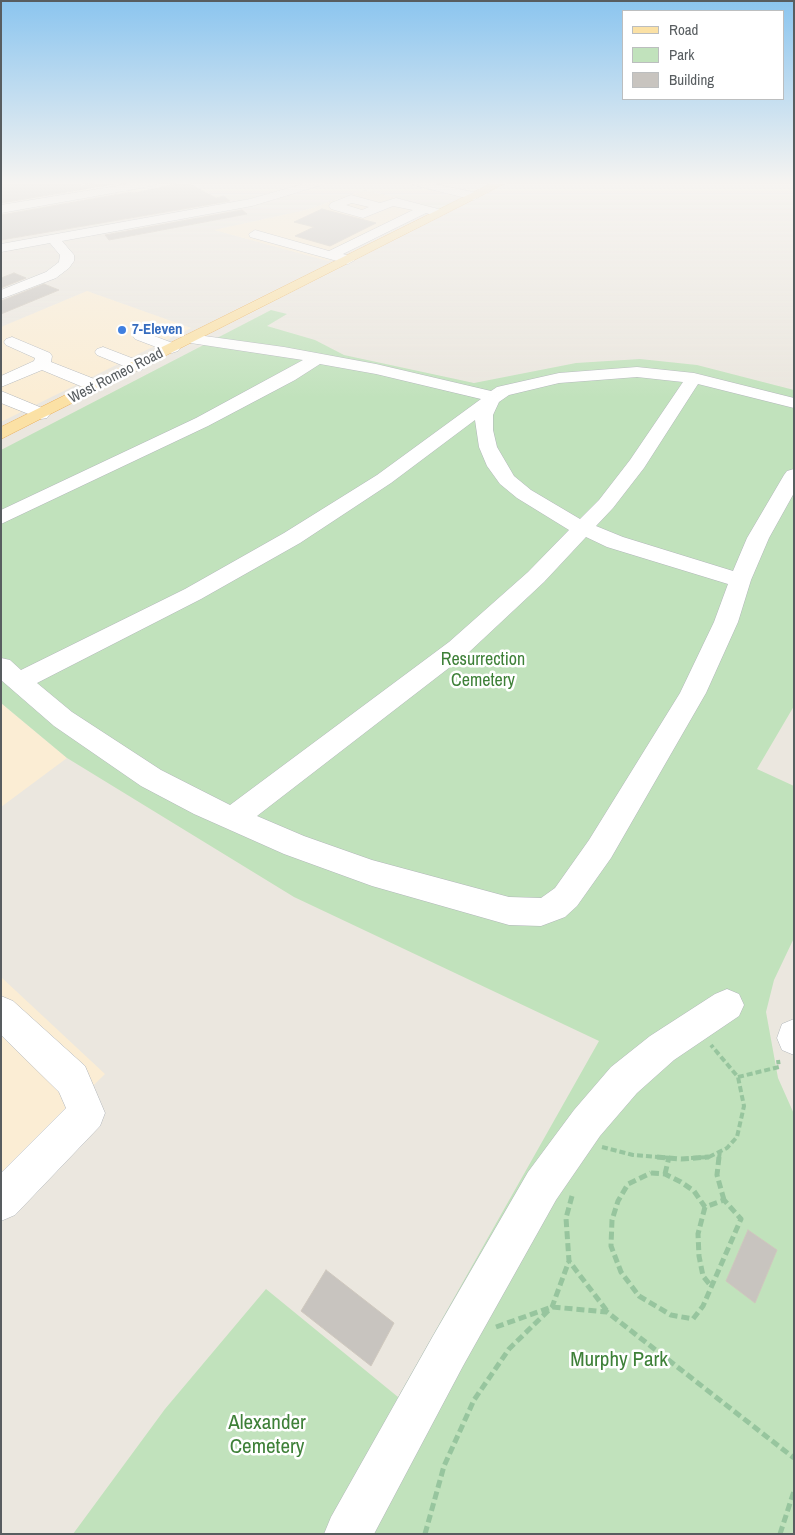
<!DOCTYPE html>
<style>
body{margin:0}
#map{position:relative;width:795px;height:1535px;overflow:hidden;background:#ebe7df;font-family:"Archivo Narrow",sans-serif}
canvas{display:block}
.frame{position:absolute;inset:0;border:2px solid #585d60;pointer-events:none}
.legend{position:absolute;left:622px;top:10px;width:162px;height:90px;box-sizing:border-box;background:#fff;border:1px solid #bcbebf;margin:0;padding:6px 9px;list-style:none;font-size:15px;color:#585d60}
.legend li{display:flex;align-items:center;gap:10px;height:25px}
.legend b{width:25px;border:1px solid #bcbebf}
</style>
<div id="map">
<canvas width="795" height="1535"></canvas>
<div class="frame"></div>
<ul class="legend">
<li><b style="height:6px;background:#fbe1a5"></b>Road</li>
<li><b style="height:14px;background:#c1e2bc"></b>Park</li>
<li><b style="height:14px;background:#c8c4bf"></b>Building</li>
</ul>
</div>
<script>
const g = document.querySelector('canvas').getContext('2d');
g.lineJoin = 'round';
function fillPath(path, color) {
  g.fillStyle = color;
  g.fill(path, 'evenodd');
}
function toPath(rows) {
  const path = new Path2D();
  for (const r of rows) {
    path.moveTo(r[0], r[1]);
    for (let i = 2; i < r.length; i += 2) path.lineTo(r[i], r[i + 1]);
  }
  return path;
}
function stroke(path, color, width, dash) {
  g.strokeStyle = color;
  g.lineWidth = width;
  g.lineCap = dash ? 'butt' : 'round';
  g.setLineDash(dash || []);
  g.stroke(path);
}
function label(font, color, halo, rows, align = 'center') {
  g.font = font + ' "Archivo Narrow",sans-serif';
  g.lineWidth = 5;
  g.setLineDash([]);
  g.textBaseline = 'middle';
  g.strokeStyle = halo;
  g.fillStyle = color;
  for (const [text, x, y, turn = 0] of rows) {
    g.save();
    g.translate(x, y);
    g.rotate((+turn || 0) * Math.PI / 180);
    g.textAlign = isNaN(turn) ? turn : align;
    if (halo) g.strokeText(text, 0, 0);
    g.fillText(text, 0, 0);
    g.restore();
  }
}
fillPath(toPath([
 [365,190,435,208,328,261,214,230,306,210],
 [87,291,191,328,1,422,1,327],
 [1,703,67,758,1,807],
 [1,977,105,1074,1,1177]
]), '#fbedd4');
fillPath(toPath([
 [271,310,287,314,267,326,315,340,344,355,474,383,576,363,640,359,697,365,794,390,794,706,757,769,794,786,794,938,774,980,766,1012,778,1078,794,1114,794,1534,73,1534,165,1409,266,1289,398,1397,599,1041,294,897,67,758,1,703,1,450]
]), '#c1e2bc');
const building = toPath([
 [1,183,81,183,81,186,103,183,120,183,1,203,1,183],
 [182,183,188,183,216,198,224,196,230,201,1,240,1,215,131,192,134,193,182,183],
 [322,209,376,223,330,246,295,236,314,227,294,222,322,209],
 [242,210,247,214,109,240,105,235,242,210],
 [14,273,26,278,1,288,1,278,14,273],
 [44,284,59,290,1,314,1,301,44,284],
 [748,1230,777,1250,755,1303,726,1281,748,1230],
 [326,1270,394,1323,371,1366,301,1311,326,1270]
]);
fillPath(building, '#c8c4bf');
stroke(building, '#cfc8be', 1);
const minor = toPath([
 [134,183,158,183,152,186,1,213,1,205,134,183],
 [306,183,324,183,322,185,252,206,62,241,74,255,74,261,69,268,56,278,1,299,1,290,46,272,59,262,60,255,50,243,1,252,1,244,250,199,306,183],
 [411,183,431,183,478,193,480,196,474,200,413,185,411,183],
 [351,195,380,203,396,198,442,210,444,213,438,217,426,213,343,254,353,257,355,260,348,264,250,237,249,234,255,230,329,251,413,210,393,206,363,218,331,209,329,206,331,203,351,195],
 [352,203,369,207,362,210,346,205,352,203],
 [141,331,178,345,180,348,178,351,172,353,135,339,133,336,135,333,141,331],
 [190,334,284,347,376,364,491,391,497,387,559,373,637,367,694,373,794,398,794,408,698,384,644,468,613,508,596,526,623,537,733,571,747,538,784,475,787,471,794,469,794,493,769,538,751,580,738,622,706,693,611,858,577,906,565,917,541,926,509,925,372,886,284,854,194,814,141,786,54,726,1,680,1,658,10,660,21,670,185,589,284,533,377,475,481,399,376,374,320,364,295,380,208,426,1,524,1,510,196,418,303,360,184,342,182,339,184,336,190,334],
 [637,377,683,382,630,460,599,500,580,519,531,490,514,476,497,447,493,430,493,415,499,402,509,395,559,383,637,377],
 [475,420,479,447,487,466,500,484,517,498,569,530,528,572,449,642,230,805,161,770,72,712,37,683,201,599,300,543,391,483,475,420],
 [586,537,607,547,728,584,714,622,680,693,589,840,555,888,541,898,509,897,372,860,304,836,257,816,467,654,544,582,586,537],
 [12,337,50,353,52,356,51,362,102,382,105,386,102,390,96,391,90,390,42,370,1,387,1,376,34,361,35,358,6,345,4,342,6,339,12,337],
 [103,347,142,362,144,366,142,370,136,371,97,355,95,352,97,349,103,347],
 [1,391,47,410,50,414,47,418,41,419,1,403,1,391],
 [727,989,739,994,744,1005,739,1016,674,1060,637,1093,600,1136,556,1200,463,1366,374,1534,324,1534,331,1517,433,1336,528,1172,574,1110,611,1067,650,1036,715,994,727,989],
 [1,996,13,1001,85,1066,105,1113,100,1126,15,1215,1,1221,1,1173,66,1108,59,1092,1,1035,1,996],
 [794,1019,794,1055,782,1050,777,1038,782,1024,794,1019]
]);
const major = toPath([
 [492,183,506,183,1,439,1,427,492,183]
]);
stroke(minor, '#b2b6ba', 1);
stroke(major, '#e9ae5a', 1);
stroke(toPath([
 [738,1077,779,1067,778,1060],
 [602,1147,633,1155,672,1158],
 [691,1158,709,1157,727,1148,737,1137,744,1106,738,1077,711,1045],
 [719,1158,720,1151]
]), '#97c59e', 4, [6, 3]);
stroke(toPath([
 [657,1157,681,1159,709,1157],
 [719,1157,717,1175,724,1200],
 [651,1173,665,1174,681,1182,694,1191,705,1207,724,1200,741,1219,703,1306,693,1319,671,1315,639,1296,621,1272,611,1246,612,1220,618,1201,628,1184,651,1173],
 [665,1174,669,1157],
 [572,1196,566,1218,569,1261,607,1311],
 [705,1207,698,1234,699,1256,703,1276,711,1286],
 [496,1327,552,1307,607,1312,794,1458],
 [425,1534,444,1466,474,1400,509,1349,552,1307,569,1261],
 [780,1534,794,1491]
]), '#97c59e', 5, [8, 4]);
fillPath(minor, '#fff');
fillPath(major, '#fbe1a5');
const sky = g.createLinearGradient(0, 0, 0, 398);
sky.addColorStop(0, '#8bc5ef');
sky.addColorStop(0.46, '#f6f4f1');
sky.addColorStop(1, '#f6f4f100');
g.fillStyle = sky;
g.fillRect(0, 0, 795, 398);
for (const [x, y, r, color] of [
 [122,330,5,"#3f7fe0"]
]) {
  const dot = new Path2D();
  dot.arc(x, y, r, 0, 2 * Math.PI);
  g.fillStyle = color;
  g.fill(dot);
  stroke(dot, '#fff', 2);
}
label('bold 15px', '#366cbe', '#fff', [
 ["7-Eleven",132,330]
], 'left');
label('15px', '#585d60', '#fff', [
 ["West Romeo Road",116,376,-27]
]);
label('18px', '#3e8038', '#fff', [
 ["Resurrection",483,660],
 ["Cemetery",483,681]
]);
label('21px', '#3e8038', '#fff', [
 ["Murphy Park",619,1360],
 ["Alexander",267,1423],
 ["Cemetery",267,1447]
]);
</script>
